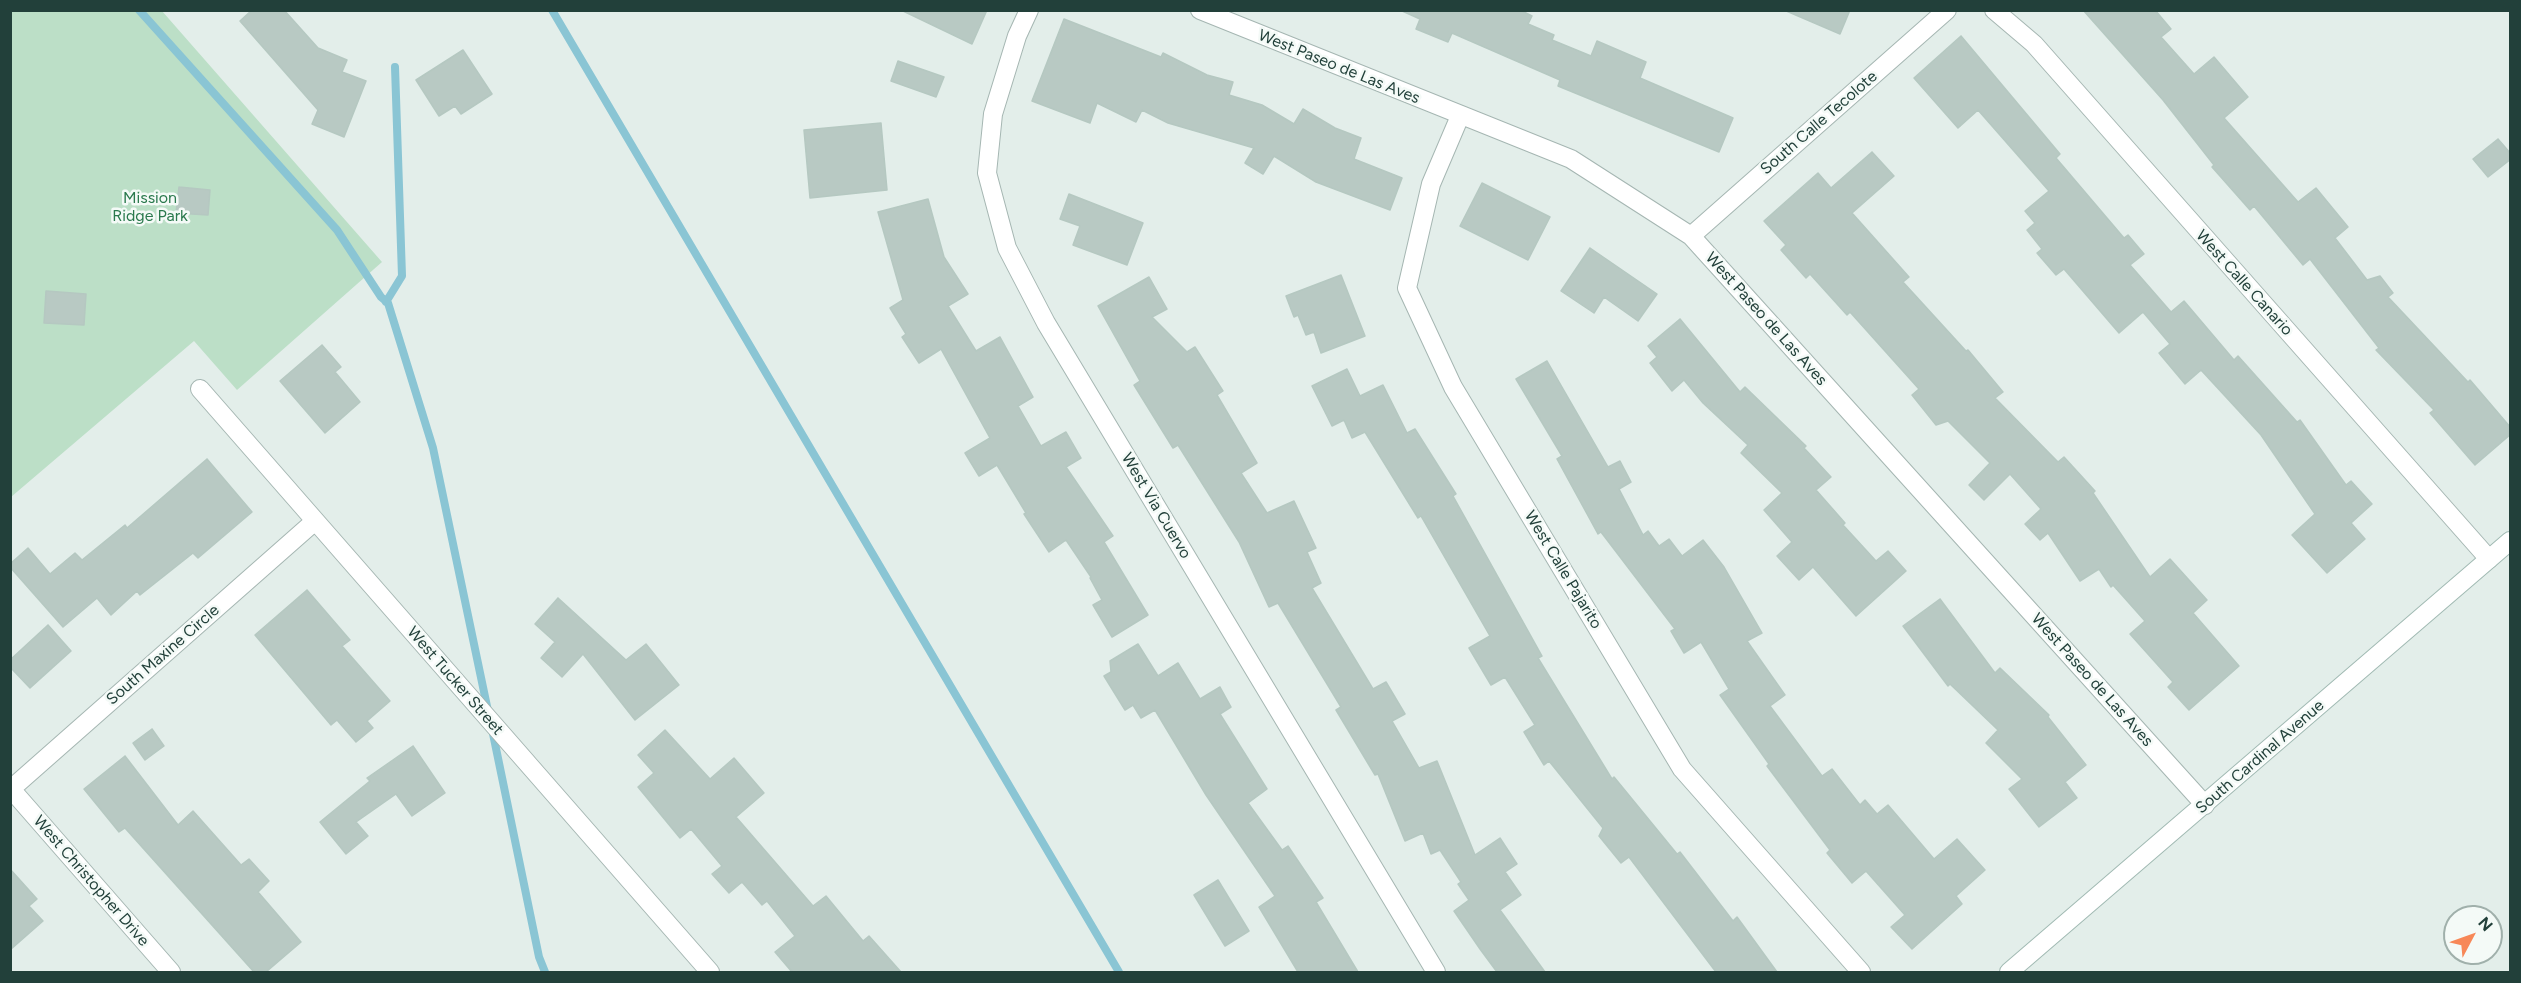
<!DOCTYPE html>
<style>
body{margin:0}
#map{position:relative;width:2521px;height:983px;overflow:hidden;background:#e3eeea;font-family:Figtree,sans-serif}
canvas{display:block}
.frame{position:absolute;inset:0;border:12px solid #22403a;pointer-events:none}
.north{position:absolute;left:2443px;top:905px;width:60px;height:60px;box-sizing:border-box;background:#f4faf7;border:2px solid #a0b0ab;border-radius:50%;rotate:49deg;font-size:16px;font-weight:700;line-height:24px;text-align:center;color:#22403a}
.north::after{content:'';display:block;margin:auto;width:21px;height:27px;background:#f78858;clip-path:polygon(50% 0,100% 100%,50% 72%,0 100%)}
</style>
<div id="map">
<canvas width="2521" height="983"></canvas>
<div class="frame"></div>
<div class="north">N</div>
</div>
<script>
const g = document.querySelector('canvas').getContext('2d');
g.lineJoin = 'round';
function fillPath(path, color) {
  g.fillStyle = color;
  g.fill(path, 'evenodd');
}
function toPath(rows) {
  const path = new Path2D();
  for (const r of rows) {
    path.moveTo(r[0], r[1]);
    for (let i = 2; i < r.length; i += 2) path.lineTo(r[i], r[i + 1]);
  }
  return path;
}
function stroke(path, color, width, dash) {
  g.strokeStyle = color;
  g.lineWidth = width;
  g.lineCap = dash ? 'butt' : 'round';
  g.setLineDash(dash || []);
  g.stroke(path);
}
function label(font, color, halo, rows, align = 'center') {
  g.font = font + ' Figtree,sans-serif';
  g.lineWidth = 5;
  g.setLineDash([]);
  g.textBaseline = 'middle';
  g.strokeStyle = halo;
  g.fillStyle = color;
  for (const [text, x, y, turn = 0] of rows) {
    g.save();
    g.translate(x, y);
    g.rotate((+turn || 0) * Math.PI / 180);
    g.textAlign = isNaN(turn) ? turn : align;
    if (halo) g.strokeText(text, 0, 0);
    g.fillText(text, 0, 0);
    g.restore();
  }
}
fillPath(toPath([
 [11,11,162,11,382,262,237,390,194,341,11,497]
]), '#bcdfc7');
stroke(toPath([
 [139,10,337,230,381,297,388,303,433,448,488,711],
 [552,10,1119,972],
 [386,302,402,276,395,67],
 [492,729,539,957,545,972]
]), '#8ac5d4', 8);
const building = toPath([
 [252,10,284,10,318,48,347,60,342,72,366,81,344,137,312,124,318,110,240,21,252,10],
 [901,10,987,10,972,44,901,10],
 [1400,10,1520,10,1532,16,1528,24,1554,35,1552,40,1591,56,1597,41,1646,62,1640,78,1733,118,1719,152,1558,86,1560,80,1452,33,1448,42,1416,29,1420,19,1400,10],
 [1784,10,1850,10,1840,34,1784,10],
 [2083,10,2155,10,2171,29,2161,37,2194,74,2214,57,2248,97,2224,118,2298,202,2316,188,2348,227,2335,238,2367,280,2380,276,2393,293,2388,297,2468,382,2470,380,2511,428,2511,434,2475,465,2430,413,2434,410,2376,350,2379,348,2310,259,2303,265,2254,206,2250,210,2212,167,2214,165,2163,100,2083,10],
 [1064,19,1161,57,1163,53,1207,75,1233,82,1229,95,1262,105,1294,124,1303,109,1335,128,1361,138,1354,159,1402,178,1390,210,1316,182,1274,156,1263,174,1245,163,1254,148,1168,123,1142,110,1136,122,1097,103,1090,123,1032,101,1064,19],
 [1961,36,2060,154,2056,158,2124,238,2128,235,2144,254,2130,265,2171,312,2184,301,2234,360,2238,356,2297,422,2300,420,2346,485,2351,481,2372,504,2351,523,2365,539,2327,573,2292,535,2315,514,2261,435,2201,370,2185,384,2159,353,2170,344,2143,312,2119,333,2064,269,2056,275,2037,253,2042,249,2027,230,2035,223,2025,211,2049,191,1978,110,1958,128,1914,78,1961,36],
 [463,50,492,94,461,114,455,106,439,116,416,80,463,50],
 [898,61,944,77,936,97,891,81,898,61],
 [881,123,887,190,810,198,804,130,881,123],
 [2498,139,2511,154,2511,159,2488,177,2473,159,2498,139],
 [1872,152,1894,176,1852,213,1909,277,1903,282,1966,351,1968,350,2003,392,1995,398,2058,462,2064,457,2095,491,2093,493,2150,577,2170,559,2207,600,2193,613,2239,666,2189,710,2168,687,2173,682,2130,634,2145,621,2113,585,2111,587,2099,569,2080,581,2048,533,2040,540,2025,524,2041,509,2010,474,1984,500,1969,485,1990,463,1948,421,1936,425,1912,395,1919,389,1850,312,1847,315,1810,274,1806,278,1781,250,1786,245,1764,221,1818,173,1831,188,1872,152],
 [1482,183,1550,217,1528,260,1460,226,1482,183],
 [179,187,210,190,208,215,176,213,179,187],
 [1069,194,1143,223,1127,265,1073,245,1080,226,1060,219,1069,194],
 [928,199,944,257,968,294,948,306,976,351,1000,337,1033,397,1018,406,1041,446,1066,432,1081,458,1066,467,1113,536,1104,542,1148,615,1112,637,1093,605,1102,600,1090,578,1091,577,1066,540,1049,552,1024,514,1026,513,997,465,979,476,965,453,990,438,941,349,919,363,902,337,906,334,890,308,903,300,878,212,928,199],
 [1590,248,1657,294,1638,321,1604,297,1594,313,1561,291,1590,248],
 [1341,275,1365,336,1321,353,1314,332,1306,335,1298,315,1294,317,1286,296,1341,275],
 [1149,277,1167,309,1152,317,1187,352,1195,347,1223,391,1217,395,1257,463,1241,473,1267,513,1294,501,1316,548,1307,552,1321,583,1312,588,1373,689,1386,682,1405,714,1392,721,1419,768,1437,761,1475,855,1500,838,1517,864,1505,872,1521,895,1500,910,1545,972,1497,972,1480,949,1454,911,1469,900,1458,884,1461,882,1440,850,1431,854,1423,833,1405,841,1378,774,1375,775,1336,710,1341,707,1278,603,1269,607,1239,542,1178,445,1173,448,1134,385,1140,381,1098,306,1149,277],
 [46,291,86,294,84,325,44,323,46,291],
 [1680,319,1740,392,1745,387,1806,446,1804,448,1831,477,1816,490,1845,523,1843,525,1876,561,1888,551,1906,571,1856,616,1813,567,1799,580,1777,556,1792,542,1764,510,1782,493,1741,453,1748,445,1703,403,1684,380,1672,391,1650,363,1657,357,1648,346,1680,319],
 [322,345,341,367,335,372,360,402,325,433,280,381,322,345],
 [1547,361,1608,467,1620,461,1631,482,1619,489,1643,535,1648,531,1659,546,1669,539,1682,556,1703,540,1724,567,1762,633,1747,641,1785,695,1770,706,1822,776,1832,769,1860,805,1865,800,1877,814,1888,805,1934,859,1957,839,1985,870,1956,896,1962,904,1912,949,1891,927,1905,915,1866,871,1852,883,1827,853,1830,850,1767,766,1769,764,1720,695,1729,689,1701,642,1684,653,1671,631,1675,629,1601,532,1598,534,1557,459,1562,456,1516,379,1547,361],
 [1347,369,1360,396,1383,385,1407,433,1415,429,1456,494,1453,496,1542,656,1538,658,1612,779,1614,777,1677,854,1680,852,1733,921,1737,917,1777,972,1716,972,1629,857,1621,863,1599,836,1603,828,1549,761,1544,765,1524,732,1535,725,1505,677,1491,685,1469,648,1490,636,1421,516,1418,518,1365,432,1352,438,1344,420,1332,426,1312,386,1347,369],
 [207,459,252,512,198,558,193,553,140,595,137,591,111,615,97,598,63,627,10,567,10,564,28,548,50,574,75,553,82,560,125,525,127,528,207,459],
 [307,590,350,640,342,646,390,701,367,721,373,728,356,742,337,720,331,725,255,635,307,590],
 [558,598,626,660,646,644,679,685,635,720,583,654,562,677,541,658,555,642,535,624,558,598],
 [1940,599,1995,673,2000,668,2049,715,2048,717,2086,765,2065,782,2077,798,2039,827,2009,789,2022,779,1986,743,1998,730,1950,684,1948,686,1903,626,1940,599],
 [48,625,71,651,30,688,10,667,10,660,48,625],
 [1138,644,1158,676,1178,663,1200,699,1220,687,1231,707,1220,714,1267,789,1248,803,1282,850,1288,846,1323,898,1316,902,1358,972,1298,972,1259,907,1275,896,1206,795,1155,710,1141,718,1133,705,1125,710,1104,676,1111,672,1110,661,1138,644],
 [152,729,164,746,145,760,133,743,152,729],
 [665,730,710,779,734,758,764,793,736,817,813,906,826,896,863,941,869,936,901,972,792,972,775,952,795,936,767,901,762,905,742,882,729,893,712,874,722,866,691,829,680,838,638,787,654,773,638,755,665,730],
 [413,746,445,793,412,816,396,794,356,822,368,836,346,854,320,822,370,781,367,778,413,746],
 [125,756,178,825,193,811,241,865,249,859,269,881,258,892,301,942,266,972,254,972,125,828,119,832,84,789,125,756],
 [10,869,37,899,29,906,43,921,10,950,10,869],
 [1218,880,1249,931,1225,946,1194,895,1218,880]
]);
fillPath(building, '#b8c9c3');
stroke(building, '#b5c8c1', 1.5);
const minor = toPath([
 [1029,10,1017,36,993,114,987,173,1007,248,1046,323,1436,972],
 [1200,10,1571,159,1691,236,2205,805],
 [1994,10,2034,44,2489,559],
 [1460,116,1431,184,1407,288,1453,387,1682,769,1861,972],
 [1691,236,1947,10],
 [200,389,710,972],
 [171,972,11,789,315,521]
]);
const secondary = toPath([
 [2009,972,2510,541]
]);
stroke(minor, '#a5b6b2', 20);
stroke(secondary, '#a1bab3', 20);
stroke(minor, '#fff', 18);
stroke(secondary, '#fff', 18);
label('16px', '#22403a', '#f4faf7', [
 ["West Paseo de Las Aves",1339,67,22],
 ["South Calle Tecolote",1819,123,-41],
 ["West Calle Canario",2244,283,48],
 ["West Paseo de Las Aves",1766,319,48],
 ["West Via Cuervo",1156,506,59],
 ["West Calle Pajarito",1563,570,59],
 ["South Maxine Circle",163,655,-41],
 ["West Paseo de Las Aves",2092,680,48],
 ["West Tucker Street",455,681,49],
 ["South Cardinal Avenue",2260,757,-41],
 ["West Christopher Drive",91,881,49]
]);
label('16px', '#2a794d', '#f4faf7', [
 ["Mission",150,198],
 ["Ridge Park",150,216]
]);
</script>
